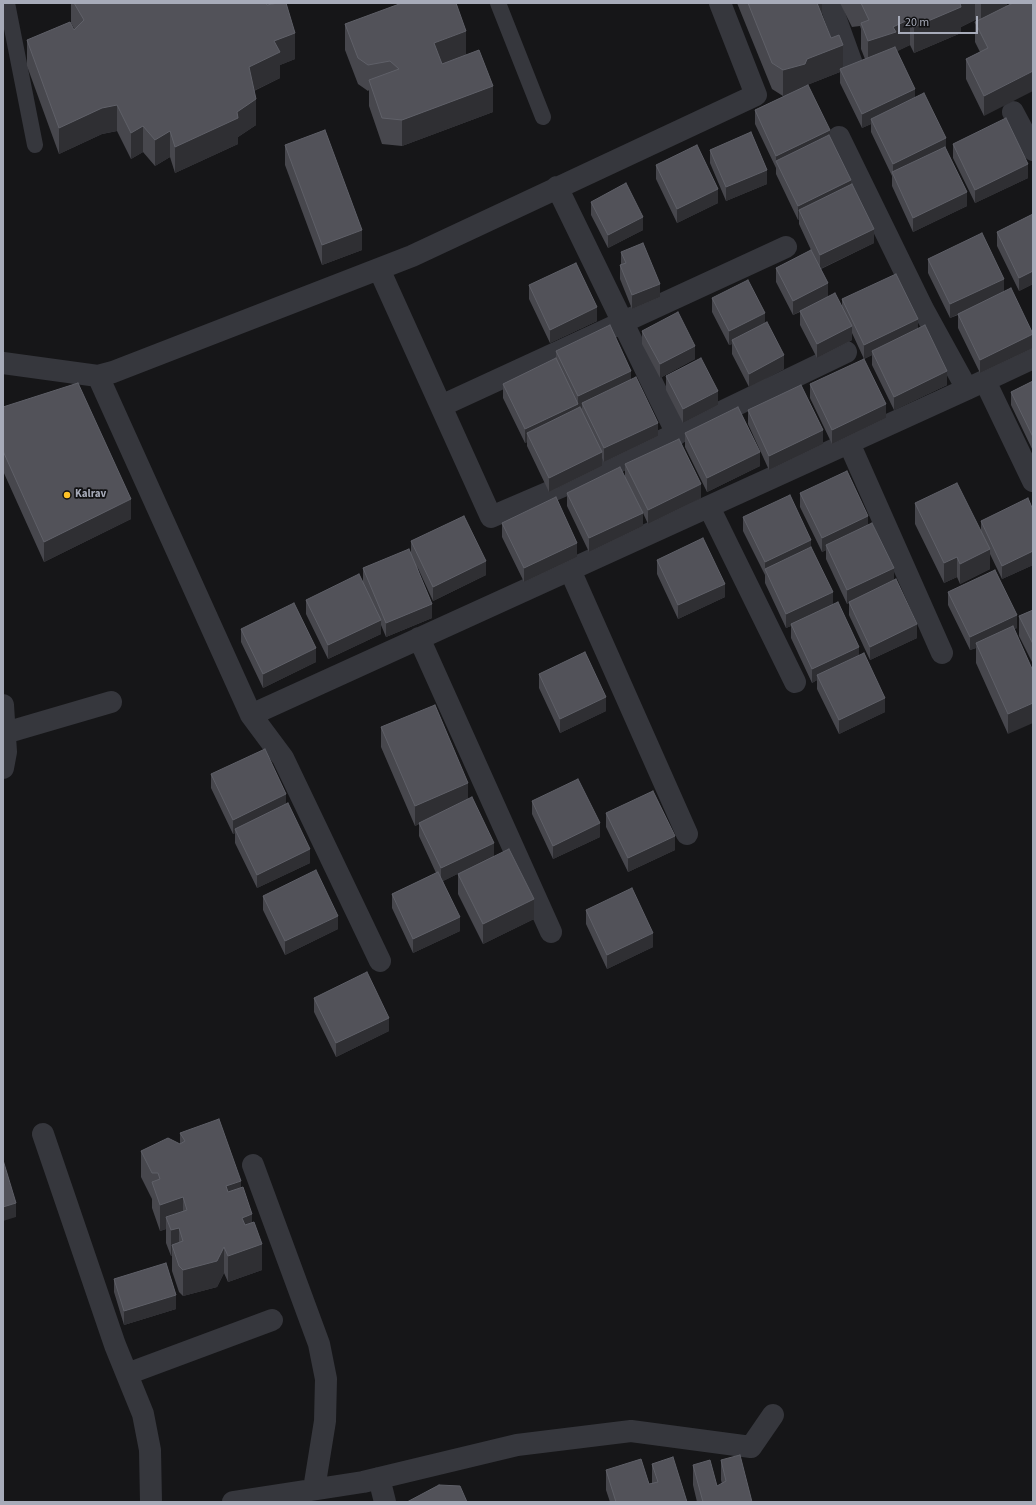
<!DOCTYPE html>
<style>
body{margin:0}
#map{position:relative;width:1036px;height:1505px;overflow:hidden;background:#161618;font-family:"Source Sans 3",sans-serif}
canvas{display:block}
.frame{position:absolute;inset:0;border:4px solid #a7abb9;pointer-events:none}
.scale{position:absolute;left:898px;top:16px;width:80px;height:18px;box-sizing:border-box;border:2px solid #a7abb9;border-top:0;padding-left:5px;font-size:12px;line-height:14px;white-space:nowrap;color:#a7abb9;-webkit-text-stroke:3px #111113;paint-order:stroke}
</style>
<div id="map">
<canvas width="1036" height="1505"></canvas>
<div class="frame"></div>
<div class="scale">20 m</div>
</div>
<script>
const g = document.querySelector('canvas').getContext('2d');
g.lineJoin = 'round';
function toPath(rows) {
  const path = new Path2D();
  for (const r of rows) {
    path.moveTo(r[0], r[1]);
    for (let i = 2; i < r.length; i += 2) path.lineTo(r[i], r[i + 1]);
  }
  return path;
}
function stroke(path, color, width, dash) {
  g.strokeStyle = color;
  g.lineWidth = width;
  g.lineCap = dash ? 'butt' : 'round';
  g.setLineDash(dash || []);
  g.stroke(path);
}
function fillPath(path, color) {
  g.fillStyle = color;
  g.fill(path, 'evenodd');
}
function label(font, color, halo, rows, align = 'center') {
  g.font = font + ' "Source Sans 3",sans-serif';
  g.lineWidth = 3.5;
  g.setLineDash([]);
  g.textBaseline = 'middle';
  g.strokeStyle = halo;
  g.fillStyle = color;
  for (const [text, x, y, turn = 0] of rows) {
    g.save();
    g.translate(x, y);
    g.rotate((+turn || 0) * Math.PI / 180);
    g.textAlign = isNaN(turn) ? turn : align;
    if (halo) g.strokeText(text, 0, 0);
    g.fillText(text, 0, 0);
    g.restore();
  }
}
stroke(toPath([
 [7,3,35,145],
 [498,3,543,117]
]), '#36373d', 16);
stroke(toPath([
 [830,3,852,64],
 [1013,112,1033,150],
 [839,137,923,309,967,389],
 [557,187,677,434],
 [379,269,491,517,603,469,846,352],
 [3,363,98,376,251,715,967,389,1033,358],
 [98,376,113,372,412,256,756,95,720,3],
 [985,381,1033,481],
 [441,406,786,247],
 [849,443,942,653],
 [709,507,795,682],
 [570,570,687,834],
 [419,638,551,932],
 [3,705,6,752,3,768],
 [251,715,283,758,380,961],
 [5,733,111,702],
 [43,1134,115,1345,143,1414,150,1450,151,1502],
 [253,1165,319,1344,326,1379,325,1421,314,1489],
 [127,1374,272,1320],
 [379,1478,385,1502],
 [233,1502,363,1482,517,1445,631,1431,751,1447,773,1415]
]), '#36373d', 22);
fillPath(toPath([
 [71,3,286,3,295,59,280,65,280,78,254,91,256,125,238,137,238,144,175,173,170,157,155,166,143,152,131,159,117,131,102,134,59,154,27,66,27,40,75,30,71,23],
 [737,3,822,3,822,16,843,68,865,59,861,49,861,29,860,26,852,27,840,3,1007,3,1007,6,1010,5,1009,3,1033,3,984,116,966,79,966,59,980,52,975,42,975,22,976,21,975,20,961,27,961,33,914,53,910,45,897,51,915,97,946,149,967,206,913,232,892,186,892,176,871,132,871,124,862,128,840,83,840,72,807,85,851,184,874,243,821,269,828,296,842,307,842,299,918,329,947,385,894,410,872,365,872,355,864,359,852,333,852,340,817,358,800,325,800,312,793,315,776,282,776,268,811,250,799,224,799,219,798,220,776,174,776,168,755,124,755,110,787,95,783,96,772,89],
 [345,24,466,55,493,112,402,146,382,144,369,106,369,90,368,91,358,84,345,50],
 [953,144,1028,178,975,203,953,158],
 [285,145,362,250,322,265,285,165],
 [710,150,767,184,726,201,710,163],
 [656,165,718,203,677,223,656,179],
 [591,202,643,230,608,248,591,215],
 [1033,214,1033,284,1019,291,997,246,997,232],
 [621,252,660,297,632,309,620,279,620,265,621,265],
 [928,259,1004,292,1033,348,980,373,958,328,958,315,950,318,928,273],
 [529,285,597,321,550,343,529,299],
 [712,298,765,324,784,369,749,387,732,354,732,344,729,345,712,312],
 [642,331,695,359,660,378,642,344],
 [556,351,631,379,658,436,604,462,602,458,602,466,549,492,527,446,527,442,525,443,503,398,503,384,556,358],
 [666,376,718,405,683,423,666,390],
 [1033,381,1033,451,1011,405,1011,392],
 [810,384,886,418,832,444,810,398],
 [3,407,131,519,44,562,3,471],
 [748,410,823,444,769,470,748,424],
 [685,433,760,466,707,492,685,447],
 [625,464,701,498,648,524,643,513,643,526,589,552,567,506,567,493,625,478],
 [800,493,868,525,894,580,917,638,870,660,849,615,849,603,847,604,826,559,826,550,822,552,800,507],
 [915,503,981,531,981,521,1033,510,1033,565,1002,579,990,554,990,569,960,584,957,577,944,583,915,524],
 [743,517,811,547,833,604,859,656,885,712,839,734,817,689,817,680,812,683,791,638,791,626,786,628,765,583,765,575,743,531],
 [502,523,577,557,524,582,502,537],
 [411,541,486,575,433,601,417,566,432,618,386,637,381,625,381,634,328,659,306,614,306,600,363,581,363,568,411,553],
 [657,560,725,597,678,619,657,574],
 [948,592,1017,628,1014,629,1008,734,976,663,976,648,970,650,948,605],
 [1033,610,1033,664,1019,636,1019,616],
 [241,629,316,662,263,688,241,642],
 [539,674,606,711,560,733,539,688],
 [381,727,468,799,494,856,534,919,483,944,458,894,458,874,490,858,443,881,460,931,413,953,392,908,392,894,436,873,419,836,419,824,415,826,381,747],
 [211,774,286,804,310,863,257,888,235,843,235,833,233,834,211,788],
 [532,801,600,837,553,859,532,814],
 [606,813,675,850,628,872,606,827],
 [263,896,338,929,285,955,263,910],
 [586,910,653,947,607,969,586,924],
 [314,998,389,1031,336,1057,314,1012],
 [180,1133,241,1188,252,1223,262,1270,228,1282,224,1273,217,1287,183,1296,179,1292,172,1271,172,1256,171,1256,166,1243,166,1229,160,1231,152,1208,152,1199,141,1177,141,1151,180,1144],
 [114,1279,176,1309,124,1325,114,1292],
 [721,1460,752,1502,697,1502,693,1485,693,1465,717,1486,722,1484,721,1480],
 [652,1464,687,1502,610,1502,606,1490,606,1470,649,1484,652,1484]
]), '#47474d');
fillPath(toPath([
 [260,3,278,3,260,15],
 [814,3,822,3,822,18],
 [960,3,975,3,975,20,961,27,961,33,914,53,914,27],
 [981,3,1007,3,1007,15,981,26],
 [910,19,910,45,896,52,868,67,868,41,893,27],
 [466,31,466,57,434,69,434,43],
 [295,33,295,59,280,65,280,78,249,93,249,67,274,41],
 [843,45,843,70,840,69,840,72,807,85,805,89,783,96,783,70,807,59],
 [1033,71,1033,91,984,116,984,96],
 [493,86,493,112,402,146,402,120],
 [915,89,915,102,871,119,871,124,862,128,862,114],
 [256,99,256,125,238,137,238,144,175,173,175,147,237,112],
 [117,105,117,131,102,134,59,154,59,128,102,108],
 [143,126,143,152,131,159,131,133],
 [830,130,830,144,776,162,776,156],
 [170,131,170,157,155,166,155,140],
 [946,138,946,152,893,174,893,164],
 [1028,164,1028,178,975,203,975,190],
 [767,170,767,184,726,201,726,187],
 [851,180,851,194,799,210,799,219,798,220,798,206],
 [718,189,718,203,677,223,677,209],
 [967,192,967,206,913,232,913,218],
 [643,217,643,230,608,248,608,235],
 [874,229,874,243,820,269,820,255],
 [362,230,362,250,322,265,322,245],
 [1033,271,1033,284,1019,291,1019,278],
 [1004,279,1004,292,950,318,950,304],
 [828,283,828,297,793,315,793,301],
 [660,284,660,297,632,309,632,295],
 [597,307,597,321,550,343,550,330],
 [765,313,765,327,732,340,732,344,729,345,729,331],
 [918,319,918,333,872,351,872,355,864,359,864,345],
 [852,326,852,340,817,358,817,344],
 [1033,334,1033,348,980,373,980,360],
 [695,346,695,359,660,378,660,364],
 [784,355,784,369,749,387,749,374],
 [631,371,631,384,582,403,582,408,578,410,578,396],
 [947,371,947,385,894,410,894,397],
 [718,391,718,405,683,423,683,409],
 [578,404,578,417,527,433,527,442,525,443,525,429],
 [886,404,886,418,832,444,832,430],
 [658,423,658,436,604,462,604,448],
 [823,430,823,444,769,470,769,456],
 [602,452,602,466,549,492,549,478],
 [760,452,760,466,707,492,707,478],
 [701,484,701,498,648,524,648,510],
 [131,499,131,519,44,562,44,542],
 [643,513,643,526,589,552,589,538],
 [868,516,868,530,826,545,826,550,822,552,822,538],
 [811,540,811,554,765,569,765,562],
 [577,543,577,557,524,582,524,568],
 [990,549,990,569,960,584,960,564],
 [1033,551,1033,565,1002,579,1002,566],
 [957,557,957,577,944,583,944,563],
 [486,561,486,575,433,601,433,587],
 [894,568,894,582,849,602,849,603,847,604,847,590],
 [725,584,725,597,678,619,678,605],
 [833,592,833,606,791,624,791,626,786,628,786,614],
 [432,604,432,618,386,637,386,623],
 [1017,615,1017,628,977,647,976,643,976,648,970,650,970,637],
 [381,620,381,634,328,659,328,645],
 [917,624,917,638,870,660,870,647],
 [859,647,859,661,817,675,817,680,812,683,812,669],
 [316,648,316,662,263,688,263,674],
 [606,697,606,711,560,733,560,719],
 [885,698,885,712,839,734,839,720],
 [1033,703,1033,723,1008,734,1008,714],
 [468,783,468,803,419,823,419,824,415,826,415,806],
 [286,794,286,808,235,829,235,833,233,834,233,820],
 [600,823,600,837,553,859,553,846],
 [675,836,675,850,628,872,628,858],
 [494,843,494,856,441,882,441,868],
 [310,849,310,863,257,888,257,875],
 [534,899,534,919,483,944,483,924],
 [338,916,338,929,285,955,285,941],
 [460,917,460,931,413,953,413,939],
 [653,933,653,947,607,969,607,955],
 [389,1018,389,1031,336,1057,336,1043],
 [241,1181,241,1207,226,1212,226,1186],
 [183,1197,183,1223,166,1217,166,1229,160,1231,160,1205],
 [16,1203,16,1217,3,1221,3,1207],
 [252,1214,252,1240,242,1244,242,1218],
 [179,1228,179,1254,172,1245,172,1256,171,1256,171,1230],
 [262,1244,262,1270,228,1282,228,1256],
 [224,1247,224,1273,217,1287,183,1296,183,1270],
 [176,1295,176,1309,124,1325,124,1311]
]), '#2f2f33');
const building = toPath([
 [74,3,266,3,267,5,278,3,286,3,295,33,274,41,280,52,249,67,256,99,237,112,238,118,175,147,170,131,155,140,143,126,131,133,117,105,102,108,59,128,27,40,70,22,74,30,84,20,74,3],
 [402,3,456,3,466,31,434,43,442,64,479,50,493,86,402,120,382,118,369,80,399,69,390,61,368,65,358,58,345,24,402,3],
 [748,3,817,3,831,38,839,35,843,45,807,59,805,64,783,70,772,63,748,3],
 [861,3,960,3,961,7,914,27,910,19,893,27,896,32,868,41,861,23,869,20,861,3],
 [1013,3,1033,3,1033,71,984,96,966,59,988,48,975,22,1013,3],
 [895,47,915,89,862,114,840,69,895,47],
 [808,85,830,130,776,156,755,110,808,85],
 [924,93,946,138,893,164,871,119,924,93],
 [1006,118,1028,164,975,190,953,144,1006,118],
 [325,130,362,230,322,245,285,145,325,130],
 [751,132,767,170,726,187,710,150,751,132],
 [829,135,851,180,798,206,776,161,829,135],
 [697,145,718,189,677,209,656,165,697,145],
 [945,147,967,192,913,218,892,172,945,147],
 [626,183,643,217,608,235,591,202,626,183],
 [852,184,874,229,820,255,799,210,852,184],
 [1033,214,1033,271,1019,278,997,232,1033,214],
 [982,233,1004,279,950,304,928,259,982,233],
 [643,243,660,284,632,295,620,265,626,263,621,252,643,243],
 [811,250,828,283,793,301,776,268,811,250],
 [576,263,597,307,550,330,529,285,576,263],
 [896,274,918,319,864,345,842,299,896,274],
 [748,280,765,313,729,331,712,298,748,280],
 [1011,288,1033,334,980,360,958,314,1011,288],
 [835,293,852,326,817,344,800,311,835,293],
 [678,312,695,346,660,364,642,331,678,312],
 [767,322,784,355,749,374,732,340,767,322],
 [610,325,631,371,578,396,556,351,610,325],
 [925,325,947,371,894,397,872,351,925,325],
 [556,358,578,404,525,429,503,384,556,358],
 [701,358,718,391,683,409,666,376,701,358],
 [864,359,886,404,832,430,810,384,864,359],
 [636,377,658,423,604,448,582,403,636,377],
 [1033,381,1033,437,1011,392,1033,381],
 [78,383,131,499,44,542,3,451,3,407,78,383],
 [801,385,823,430,769,456,748,410,801,385],
 [580,407,602,452,549,478,527,433,580,407],
 [738,407,760,452,707,478,685,433,738,407],
 [679,439,701,484,648,510,625,464,679,439],
 [620,467,643,513,589,538,567,493,620,467],
 [847,471,868,516,822,538,800,493,847,471],
 [957,483,990,549,960,564,957,557,944,563,915,503,957,483],
 [790,495,811,540,765,562,743,517,790,495],
 [556,497,577,543,524,568,502,523,556,497],
 [1028,498,1033,510,1033,551,1002,566,981,521,1028,498],
 [464,516,486,561,433,587,411,541,464,516],
 [872,523,894,568,847,590,826,545,872,523],
 [703,538,725,584,678,605,657,560,703,538],
 [811,547,833,592,786,614,765,569,811,547],
 [409,549,432,604,386,623,363,568,409,549],
 [995,570,1017,615,970,637,948,592,995,570],
 [359,574,381,620,328,645,306,600,359,574],
 [896,579,917,624,870,647,849,602,896,579],
 [838,602,859,647,812,669,791,624,838,602],
 [294,603,316,648,263,674,241,629,294,603],
 [1033,610,1033,644,1019,616,1033,610],
 [1013,626,1033,671,1033,703,1008,714,976,643,1013,626],
 [585,652,606,697,560,719,539,674,585,652],
 [864,653,885,698,839,720,817,675,864,653],
 [435,705,468,783,415,806,381,727,435,705],
 [265,749,286,794,233,820,211,774,265,749],
 [578,779,600,823,553,846,532,801,578,779],
 [653,791,675,836,628,858,606,813,653,791],
 [472,797,494,843,441,868,419,823,472,797],
 [288,803,310,849,257,875,235,829,288,803],
 [509,849,534,899,483,924,458,874,509,849],
 [316,870,338,916,285,941,263,896,316,870],
 [438,872,460,917,413,939,392,894,438,872],
 [632,888,653,933,607,955,586,910,632,888],
 [367,972,389,1018,336,1043,314,998,367,972],
 [219,1119,241,1181,226,1186,228,1192,243,1187,252,1214,242,1218,245,1225,254,1222,262,1244,228,1256,224,1247,217,1261,183,1270,179,1266,172,1245,183,1241,179,1228,171,1230,166,1217,187,1210,183,1197,160,1205,152,1182,160,1179,158,1173,152,1173,141,1151,168,1138,180,1144,185,1141,180,1133,219,1119],
 [3,1160,16,1203,3,1207,3,1160],
 [166,1263,176,1295,124,1311,114,1279,166,1263],
 [740,1455,752,1502,703,1502,693,1465,710,1460,717,1486,726,1481,721,1460,740,1455],
 [673,1457,687,1502,616,1502,606,1470,641,1459,649,1484,658,1482,652,1464,673,1457],
 [439,1485,460,1486,467,1502,407,1502,439,1485]
]);
fillPath(building, '#525259');
stroke(building, '#5f6068', 1);
for (const [x, y, r, color] of [
 [67,495,4,"#ffc227"]
]) {
  const dot = new Path2D();
  dot.arc(x, y, r, 0, 2 * Math.PI);
  g.fillStyle = color;
  g.fill(dot);
  stroke(dot, '#111113', 1.5);
}
label('bold 11px', '#a7abb9', '#111113', [
 ["Kalrav",75,495]
], 'left');
</script>
